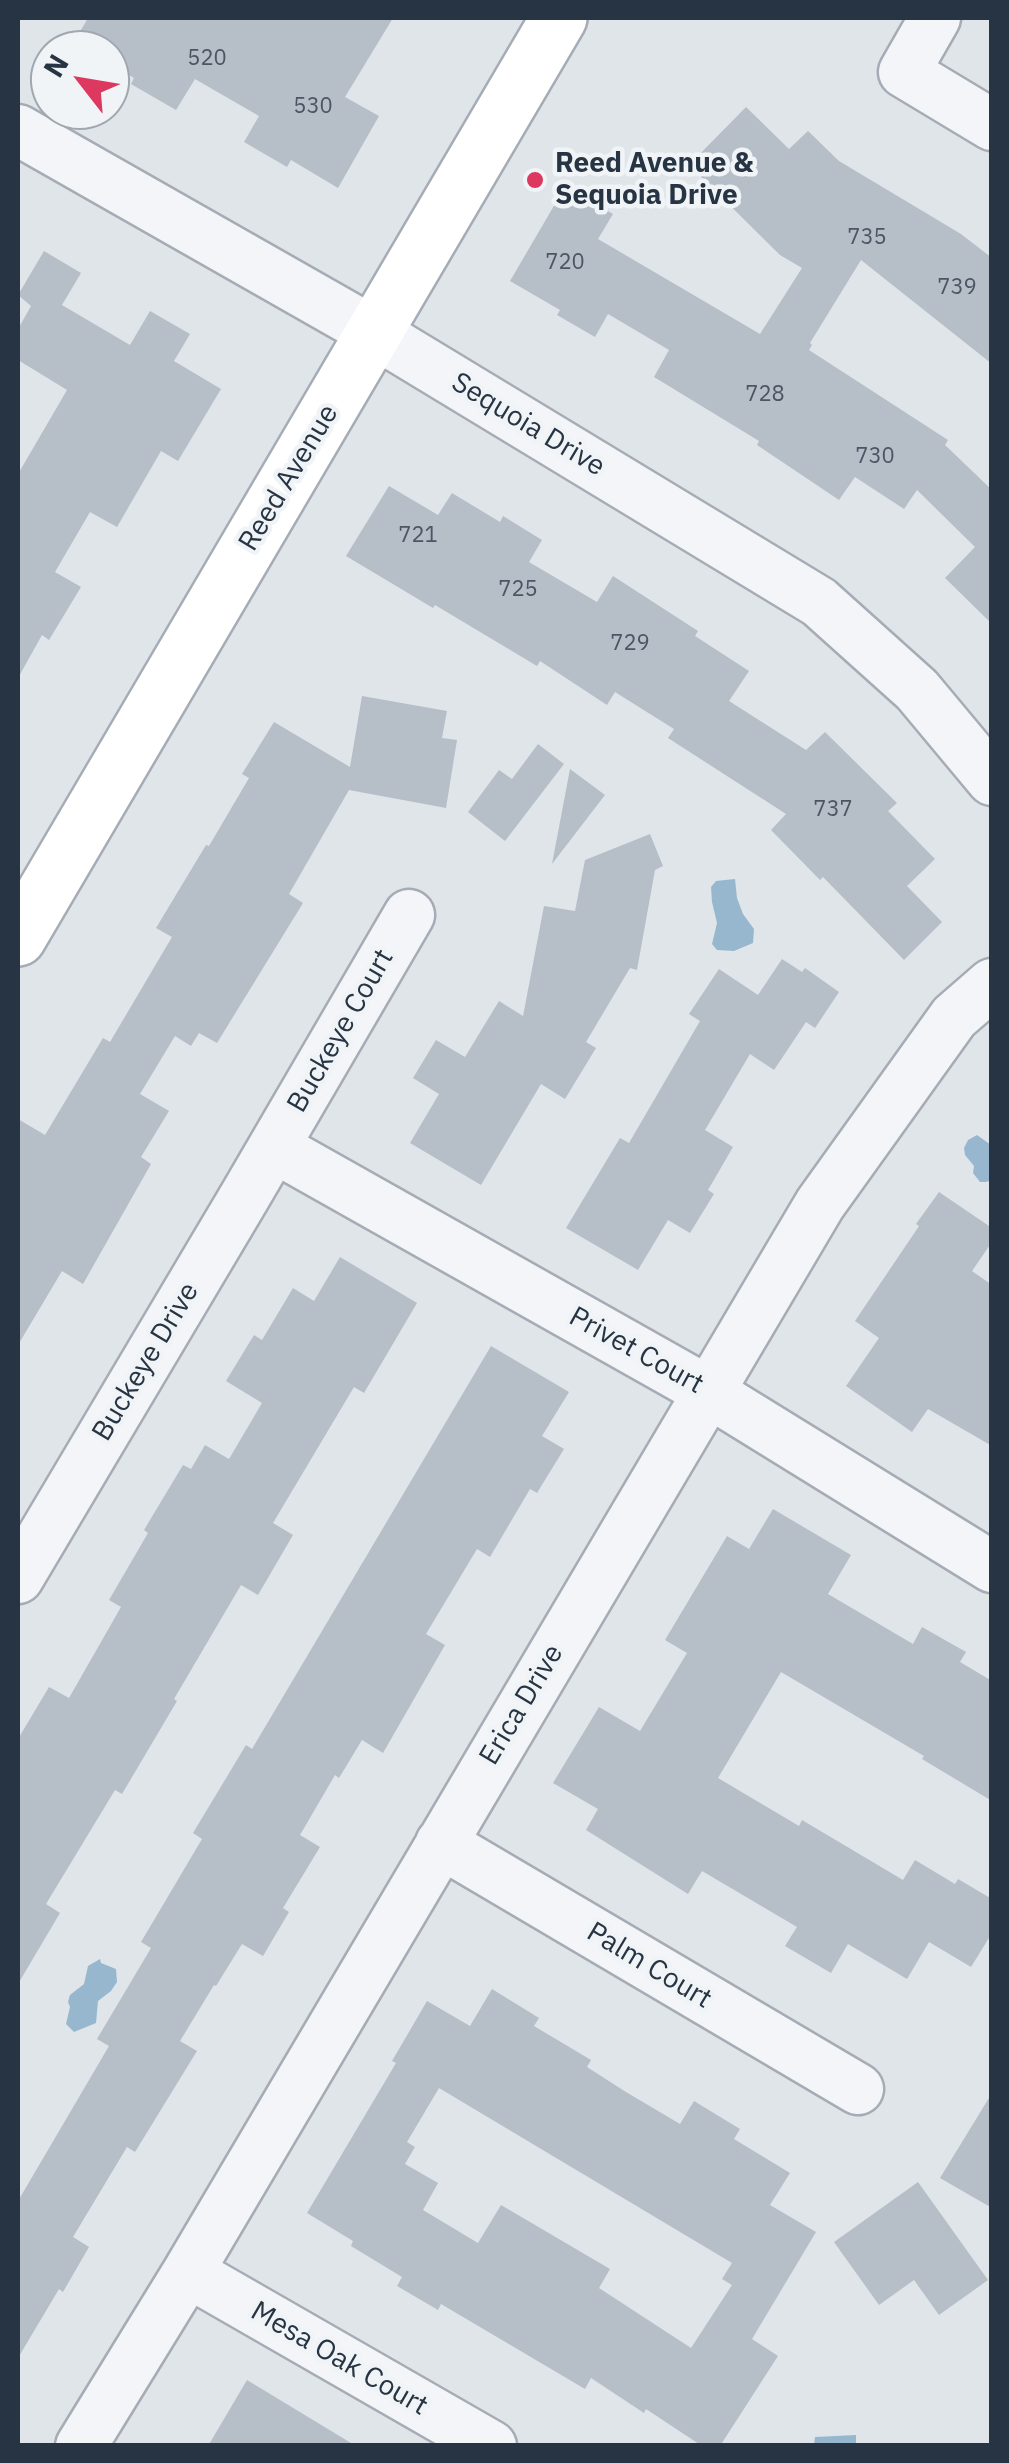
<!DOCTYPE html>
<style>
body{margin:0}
#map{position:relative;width:1009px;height:2463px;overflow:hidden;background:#e0e5ea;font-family:"IBM Plex Sans",sans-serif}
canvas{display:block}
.frame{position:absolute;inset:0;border:20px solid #273443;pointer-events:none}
.north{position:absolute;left:30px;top:30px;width:100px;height:100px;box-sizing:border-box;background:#f0f4f7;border:2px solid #a0a7af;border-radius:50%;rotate:301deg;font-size:28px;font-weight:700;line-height:40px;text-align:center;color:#273443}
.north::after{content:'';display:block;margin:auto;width:35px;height:45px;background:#dc3860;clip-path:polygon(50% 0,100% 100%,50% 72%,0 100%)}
</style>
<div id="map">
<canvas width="1009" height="2463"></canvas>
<div class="frame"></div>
<div class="north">N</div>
</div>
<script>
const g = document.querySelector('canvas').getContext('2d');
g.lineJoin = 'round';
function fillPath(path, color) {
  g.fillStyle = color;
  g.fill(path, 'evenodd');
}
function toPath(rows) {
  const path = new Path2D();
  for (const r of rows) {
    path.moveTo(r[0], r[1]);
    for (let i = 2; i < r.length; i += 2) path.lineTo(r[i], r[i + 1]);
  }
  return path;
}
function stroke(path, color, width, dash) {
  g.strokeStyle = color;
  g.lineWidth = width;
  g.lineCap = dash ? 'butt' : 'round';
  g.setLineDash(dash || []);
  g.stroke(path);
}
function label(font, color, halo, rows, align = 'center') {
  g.font = font + ' "IBM Plex Sans",sans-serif';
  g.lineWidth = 9;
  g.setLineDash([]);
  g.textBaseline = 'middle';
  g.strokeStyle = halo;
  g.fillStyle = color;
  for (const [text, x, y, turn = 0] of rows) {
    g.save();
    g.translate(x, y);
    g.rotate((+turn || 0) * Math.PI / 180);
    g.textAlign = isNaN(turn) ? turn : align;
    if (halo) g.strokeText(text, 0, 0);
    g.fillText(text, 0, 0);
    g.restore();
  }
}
fillPath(toPath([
 [735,879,737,898,743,914,754,929,753,943,734,951,717,950,712,944,717,923,712,902,711,887,716,881],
 [977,1135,991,1145,991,1181,985,1182,980,1182,973,1173,974,1166,965,1155,964,1148,968,1140],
 [100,1959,101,1963,116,1969,117,1982,111,1991,98,2001,96,2023,74,2032,66,2024,70,2007,68,2002,70,1995,84,1984,88,1966],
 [856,2435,856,2445,814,2445,815,2437]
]), '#97b7ce');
fillPath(toPath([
 [88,18,393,18,345,97,379,116,338,188,291,160,287,167,244,142,259,116,195,79,176,110,131,84,134,78,110,64,110,50,87,50,74,42],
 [746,107,789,149,808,131,839,161,961,234,992,258,992,364,861,260,810,343,812,345,809,350,948,440,945,445,992,490,992,624,945,578,975,547,917,490,904,509,855,477,839,500,757,445,759,441,654,377,669,350,608,314,595,337,557,315,560,310,510,281,565,187,613,214,598,239,760,334,802,268,780,255,689,165],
 [44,251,81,273,62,305,130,345,150,311,190,334,174,361,221,389,178,461,161,451,117,527,90,512,55,572,81,587,49,640,42,635,18,678,18,474,67,390,18,360,18,329,31,306,18,295],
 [389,486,438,515,452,493,500,522,503,516,542,540,529,562,597,602,613,576,698,631,695,636,749,671,729,701,806,750,825,732,897,803,888,811,935,859,907,886,942,922,904,960,823,877,820,880,771,830,786,814,668,738,674,729,615,692,607,705,540,661,537,666,435,605,433,608,346,556],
 [362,696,447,711,442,738,457,740,446,808,349,790,289,894,303,903,217,1043,199,1033,191,1046,175,1036,140,1094,169,1111,141,1157,151,1164,83,1284,62,1271,18,1345,18,1119,45,1135,103,1038,110,1042,172,937,156,928,206,845,209,846,249,778,242,774,274,722,350,767],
 [538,744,564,764,505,841,468,812,499,770,512,779],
 [570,769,605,795,552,864],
 [650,834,663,866,655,870,637,970,630,968,586,1042,596,1048,565,1099,541,1084,481,1185,410,1143,439,1094,413,1078,436,1040,465,1057,499,1001,523,1016,544,906,575,911,585,860],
 [782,959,802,972,805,968,839,992,815,1028,806,1022,774,1070,750,1054,705,1130,733,1147,708,1190,714,1194,690,1233,668,1220,638,1270,566,1228,620,1138,629,1143,700,1021,689,1014,719,969,758,995],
 [939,1192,992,1228,992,1242,972,1271,992,1285,992,1446,928,1409,912,1432,846,1386,879,1338,855,1321,919,1226,916,1224],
 [340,1257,417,1303,364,1393,354,1387,273,1523,293,1535,258,1595,241,1585,174,1699,177,1701,122,1794,115,1790,46,1904,60,1913,18,1984,18,1739,49,1687,69,1698,121,1607,109,1600,148,1533,144,1530,183,1465,191,1469,205,1445,229,1459,262,1403,226,1381,254,1335,262,1340,293,1288,314,1301],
 [491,1346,569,1392,542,1436,564,1449,537,1493,530,1489,490,1557,477,1549,426,1634,445,1645,383,1753,362,1740,339,1778,335,1775,300,1835,320,1847,283,1908,289,1912,263,1956,242,1944,216,1986,214,1985,180,2041,197,2051,135,2152,127,2147,73,2237,89,2247,63,2292,59,2289,18,2358,18,2201,109,2046,97,2039,151,1948,141,1942,202,1839,193,1833,246,1745,252,1749],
 [773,1509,851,1555,828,1594,913,1644,922,1627,966,1652,960,1662,992,1681,992,1801,922,1759,924,1756,781,1672,718,1778,799,1826,802,1820,903,1880,915,1860,955,1884,958,1879,992,1899,992,1933,971,1967,929,1942,907,1979,848,1944,831,1973,785,1946,797,1927,702,1871,688,1894,586,1830,598,1809,553,1783,599,1707,640,1731,687,1653,665,1640,727,1536,749,1549],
 [492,1989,539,2018,534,2026,591,2060,587,2067,626,2092,680,2124,694,2101,740,2129,734,2139,790,2173,770,2205,816,2232,752,2339,778,2356,720,2446,702,2446,646,2409,644,2413,591,2378,585,2389,441,2304,438,2310,397,2286,402,2277,351,2246,353,2241,307,2213,396,2063,392,2061,427,2001,470,2026],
 [439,2088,732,2263,722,2279,732,2285,691,2348,599,2288,610,2269,501,2205,478,2243,423,2210,438,2183,405,2164,415,2147,407,2142],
 [992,2093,992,2208,940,2178],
 [918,2182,988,2280,939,2315,914,2280,879,2305,834,2242],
 [247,2380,356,2446,208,2446]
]), '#b6bec8');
const minor = toPath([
 [935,18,904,72,992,125],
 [18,130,375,333,819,602,917,690,992,780],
 [274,1147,707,1391,992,1567],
 [18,1578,245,1196,409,915],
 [441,1843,858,2089],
 [188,2272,491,2446],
 [81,2446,188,2272,820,1204,954,1017,992,984]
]);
const secondary = toPath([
 [18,938,559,18]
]);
stroke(minor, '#a5acb5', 55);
stroke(secondary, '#a5acb5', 60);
stroke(minor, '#f3f5f8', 50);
stroke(secondary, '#fff', 55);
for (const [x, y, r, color] of [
 [535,180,10,"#dc3860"]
]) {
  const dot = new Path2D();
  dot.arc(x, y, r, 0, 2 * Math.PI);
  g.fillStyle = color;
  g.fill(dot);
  stroke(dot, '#f0f4f7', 4);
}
label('22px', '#4b5664', null, [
 ["520",207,59],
 ["530",313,107],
 ["735",867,238],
 ["720",565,263],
 ["739",957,288],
 ["728",765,395],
 ["730",875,457],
 ["721",418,536],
 ["725",518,590],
 ["729",630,644],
 ["737",833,810]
]);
label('bold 28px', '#273443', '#f0f4f7', [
 ["Reed Avenue &",555,164],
 ["Sequoia Drive",555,196]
], 'left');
label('28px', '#273443', '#f0f4f7', [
 ["Sequoia Drive",528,425,31],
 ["Reed Avenue",289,478,-59],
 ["Buckeye Court",341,1031,-60],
 ["Privet Court",636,1351,29],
 ["Buckeye Drive",146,1362,-59],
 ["Erica Drive",522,1705,-59],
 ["Palm Court",649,1966,31],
 ["Mesa Oak Court",339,2359,30]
]);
</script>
